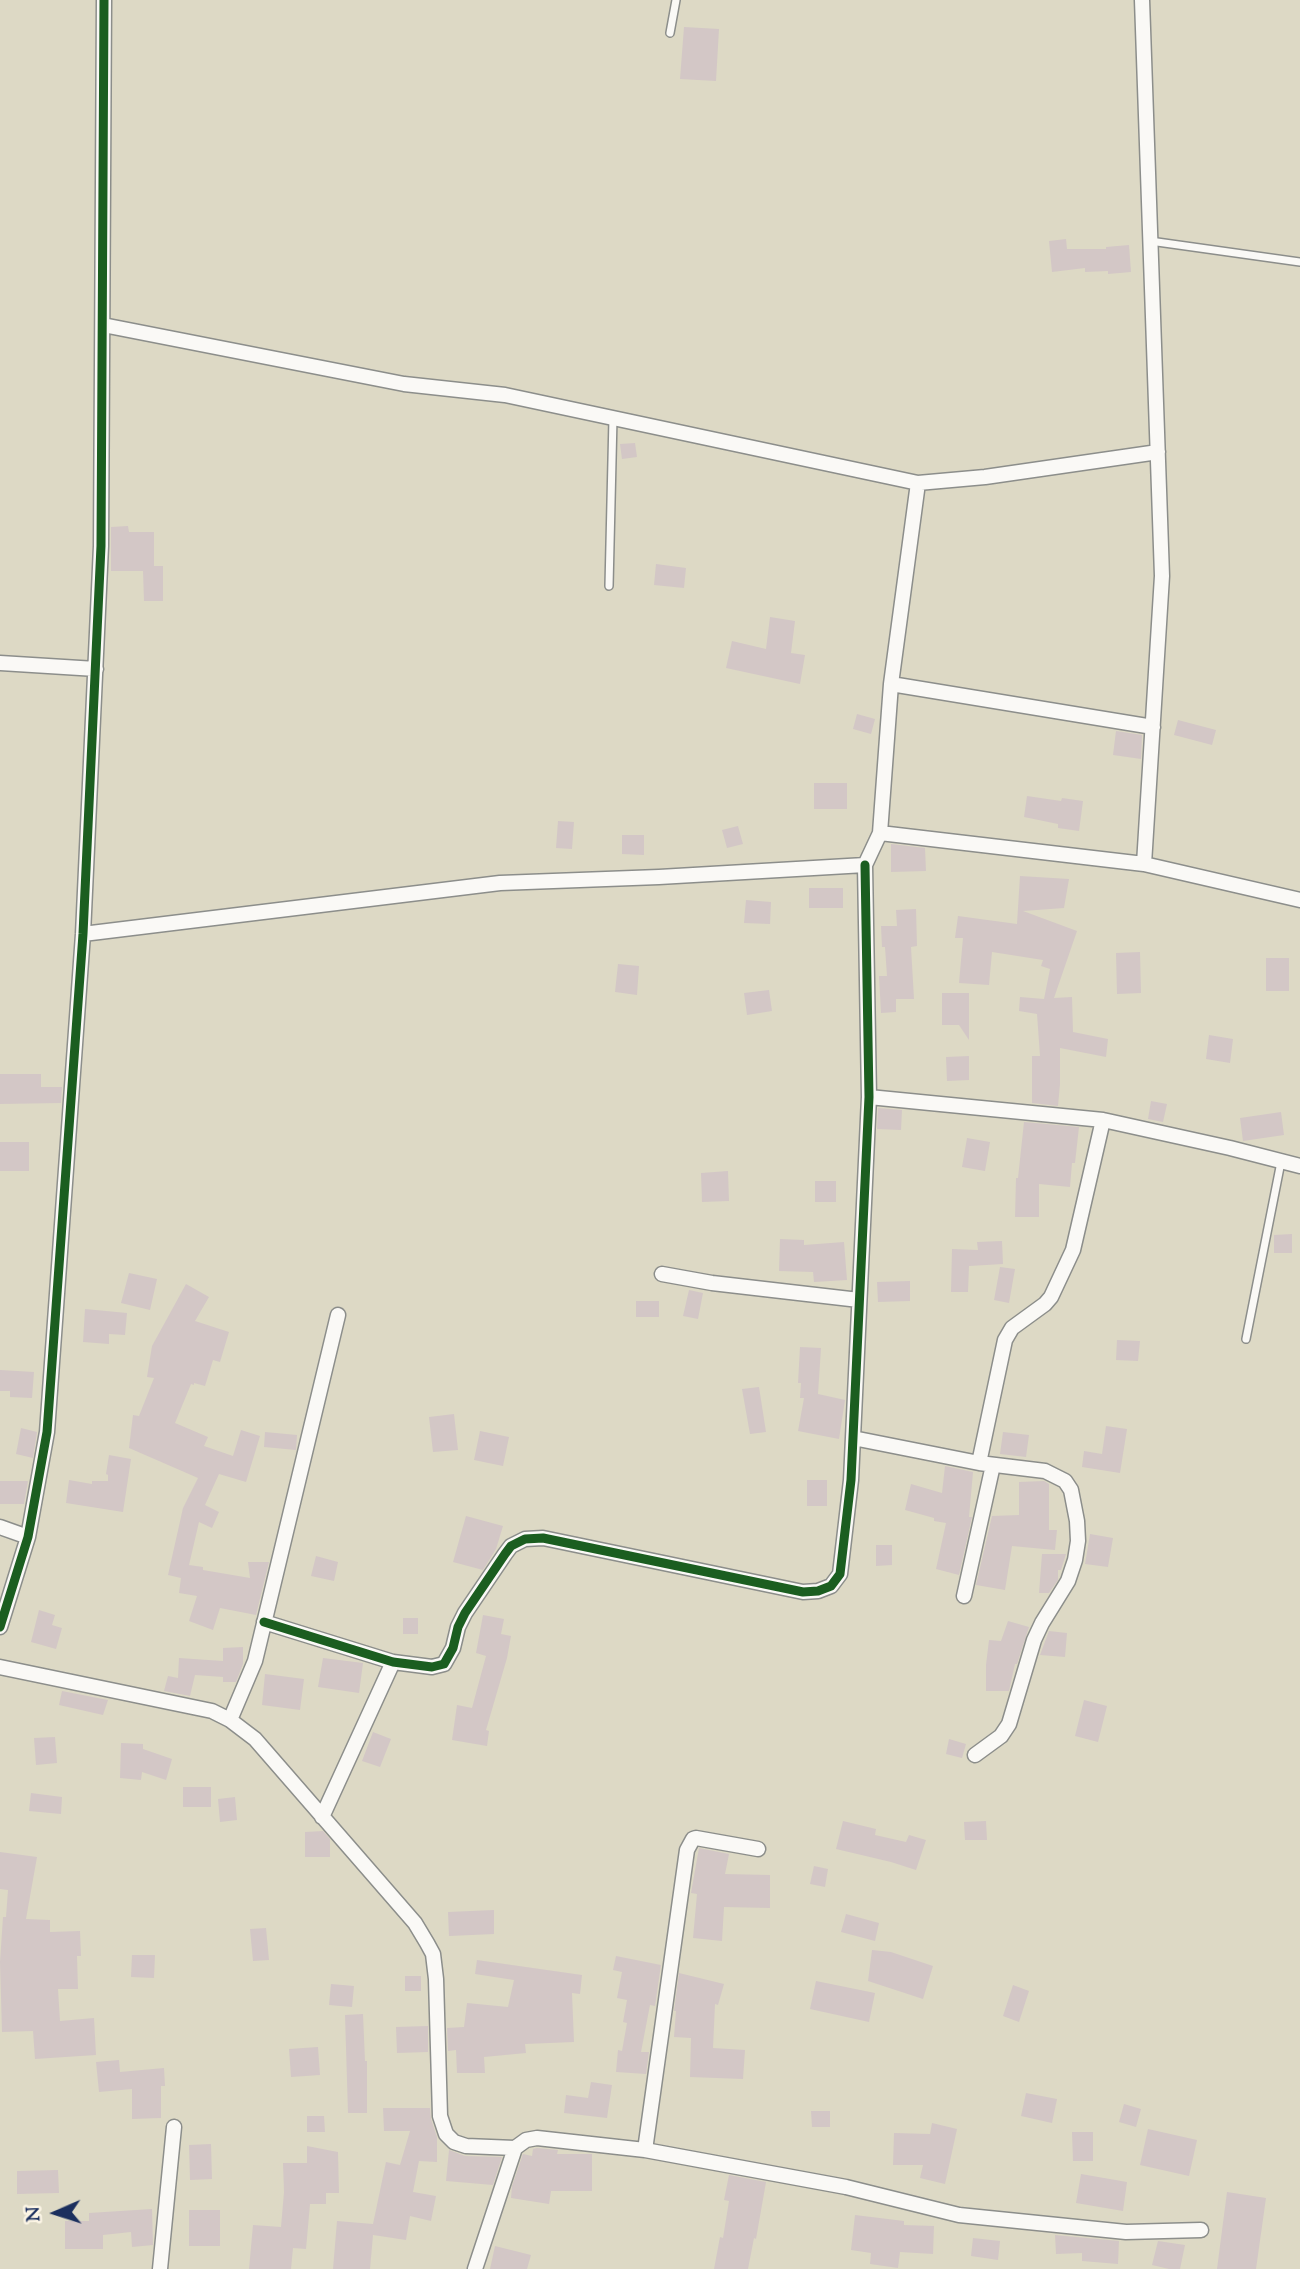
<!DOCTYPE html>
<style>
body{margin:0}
#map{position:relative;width:1300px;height:2269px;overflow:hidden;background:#ddd9c5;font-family:"Sorts Mill Goudy",serif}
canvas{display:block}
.north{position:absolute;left:21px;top:2178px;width:70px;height:70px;-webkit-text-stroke:5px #fcf5e5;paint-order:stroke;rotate:267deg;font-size:19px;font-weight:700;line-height:28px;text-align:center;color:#1b2f5e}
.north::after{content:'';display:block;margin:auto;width:24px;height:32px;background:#1b2f5e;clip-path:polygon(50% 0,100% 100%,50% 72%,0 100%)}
</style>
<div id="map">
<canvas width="1300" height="2269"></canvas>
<div class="north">N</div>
</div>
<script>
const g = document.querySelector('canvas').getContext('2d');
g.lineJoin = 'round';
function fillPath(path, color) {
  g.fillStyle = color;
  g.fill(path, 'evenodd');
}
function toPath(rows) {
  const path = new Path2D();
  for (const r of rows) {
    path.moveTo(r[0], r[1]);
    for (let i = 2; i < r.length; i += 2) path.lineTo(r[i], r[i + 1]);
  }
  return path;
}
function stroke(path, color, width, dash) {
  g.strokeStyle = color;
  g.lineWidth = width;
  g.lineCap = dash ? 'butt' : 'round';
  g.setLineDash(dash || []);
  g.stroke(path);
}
fillPath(toPath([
 [684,27,719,29,716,81,680,79],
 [1066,239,1067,249,1106,249,1106,247,1129,245,1131,272,1108,274,1108,271,1085,272,1085,268,1052,272,1049,241],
 [635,443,637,457,622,459,620,444],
 [128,526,129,532,154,532,154,566,163,566,163,601,144,601,143,571,111,571,111,527],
 [656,564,686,568,684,588,654,585],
 [770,617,795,621,791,653,805,655,800,684,726,668,732,641,766,649],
 [857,714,875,719,871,734,853,729],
 [1178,720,1216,730,1212,745,1174,735],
 [1116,731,1142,735,1141,759,1113,755],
 [814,783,847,783,847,809,814,809],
 [1027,796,1061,801,1062,798,1083,801,1079,831,1058,828,1058,824,1024,817],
 [558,821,574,822,572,849,556,848],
 [738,826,743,844,727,848,722,830],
 [622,835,644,835,644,855,622,854],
 [891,844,925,848,926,871,891,872],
 [1020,876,1069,879,1064,908,1023,911,1077,931,1054,998,1072,997,1073,1032,1108,1039,1106,1057,1060,1048,1060,1084,1058,1106,1032,1103,1032,1056,1040,1056,1037,1014,1019,1011,1020,997,1044,999,1050,969,1041,966,1043,960,992,952,989,985,959,983,963,938,955,938,958,916,1017,924],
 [809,888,843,888,843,908,809,908],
 [746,900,771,902,770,924,744,923],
 [916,909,917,946,911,947,914,999,896,999,896,1012,881,1013,879,976,887,976,885,947,882,947,881,926,897,926,896,910],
 [1140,952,1141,993,1117,994,1116,953],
 [1266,958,1289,958,1289,991,1266,991],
 [618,964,639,966,637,995,615,992],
 [769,990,772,1011,747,1015,744,993],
 [942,993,969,993,969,1040,959,1025,942,1025],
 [1209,1035,1233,1039,1230,1063,1206,1059],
 [969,1056,969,1080,947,1081,946,1057],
 [0,1074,41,1074,41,1087,62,1087,61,1103,0,1104],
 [1151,1101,1167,1104,1163,1122,1148,1119],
 [878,1108,902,1110,901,1130,877,1129],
 [1281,1112,1284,1135,1243,1141,1240,1118],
 [1024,1122,1079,1127,1075,1163,1072,1163,1070,1187,1039,1184,1039,1217,1015,1217,1016,1178,1018,1178],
 [967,1138,990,1142,985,1171,962,1167],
 [0,1142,29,1142,29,1171,0,1171],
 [728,1171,729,1201,702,1202,701,1173],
 [815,1181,836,1181,836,1202,815,1202],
 [1292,1234,1292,1253,1274,1253,1274,1235],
 [780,1239,804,1240,804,1245,844,1242,847,1280,814,1282,813,1272,779,1271],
 [1002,1241,1003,1264,969,1266,968,1292,951,1292,952,1249,978,1250,977,1242],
 [1000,1267,1015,1269,1009,1303,994,1300],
 [129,1273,157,1279,150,1310,121,1303],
 [910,1281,910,1301,878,1302,877,1282],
 [186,1284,209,1297,195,1321,229,1332,220,1362,213,1360,205,1386,194,1383,194,1385,191,1384,175,1423,208,1437,204,1446,233,1456,241,1430,260,1436,246,1482,219,1474,205,1505,219,1512,212,1528,199,1522,189,1565,203,1567,203,1570,250,1578,248,1562,269,1562,256,1615,220,1608,213,1630,189,1621,197,1596,179,1593,181,1578,168,1575,183,1508,198,1478,129,1448,133,1415,139,1416,154,1378,147,1377,152,1346],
 [689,1290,703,1293,698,1319,683,1316],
 [636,1301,659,1301,659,1317,636,1317],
 [85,1309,127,1313,125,1335,109,1334,109,1344,83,1342],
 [1117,1340,1140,1341,1138,1361,1116,1360],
 [800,1347,821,1348,818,1394,845,1400,839,1439,798,1431,804,1398,800,1398,801,1383,798,1383],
 [0,1370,34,1372,32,1398,10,1397,10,1391,0,1391],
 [759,1387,766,1432,750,1434,742,1389],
 [454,1414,458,1450,433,1452,429,1417],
 [1106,1426,1127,1429,1120,1473,1082,1467,1084,1451,1102,1454],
 [21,1428,37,1432,33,1458,16,1454],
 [480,1431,509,1437,503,1466,474,1460],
 [265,1432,297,1435,296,1450,264,1447],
 [1003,1432,1029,1435,1026,1457,1000,1454],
 [109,1455,131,1459,123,1512,66,1503,69,1480,92,1484,92,1481,108,1481,108,1475,106,1474],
 [945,1466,973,1472,969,1517,972,1517,959,1575,936,1569,946,1523,934,1521,934,1518,905,1510,911,1484,942,1493],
 [807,1480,827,1480,827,1506,807,1506],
 [0,1481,28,1481,24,1504,0,1504],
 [1044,1481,1049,1484,1049,1530,1057,1530,1055,1550,1012,1546,1005,1590,976,1585,992,1516,1019,1515,1019,1482],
 [466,1516,503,1526,496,1549,483,1570,453,1562],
 [1090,1534,1113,1538,1108,1567,1085,1564],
 [876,1545,892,1545,892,1565,876,1566],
 [1042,1554,1066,1554,1061,1570,1058,1570,1058,1580,1049,1593,1039,1593],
 [316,1556,338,1562,334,1581,311,1576],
 [39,1610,55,1615,52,1625,62,1628,56,1649,31,1642],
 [483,1615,504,1619,501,1634,511,1636,507,1658,486,1730,489,1731,487,1746,452,1740,457,1705,472,1708,486,1656,476,1653],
 [403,1618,418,1618,418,1634,403,1634],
 [1008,1621,1029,1627,1017,1664,1015,1664,1009,1691,986,1691,986,1665,989,1640,1001,1641],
 [1049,1631,1067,1633,1065,1657,1040,1655],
 [243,1647,243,1664,236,1682,223,1682,223,1677,195,1675,190,1696,164,1691,168,1676,178,1678,179,1658,223,1661,223,1648],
 [323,1658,363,1663,359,1693,318,1687],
 [265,1674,304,1679,300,1710,262,1705],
 [62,1691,108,1700,103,1715,59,1705],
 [1084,1700,1107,1706,1098,1742,1075,1736],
 [373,1732,391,1739,380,1767,362,1761],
 [55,1737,57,1763,36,1765,34,1738],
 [949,1739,966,1744,962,1758,946,1754],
 [121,1743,143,1744,143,1749,172,1759,166,1780,142,1772,141,1780,120,1778],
 [183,1787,211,1787,211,1807,183,1807],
 [31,1793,62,1797,61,1814,29,1811],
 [235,1797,237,1820,220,1822,218,1799],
 [843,1821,876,1829,875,1835,906,1842,909,1835,926,1840,916,1870,891,1862,836,1849],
 [986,1821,987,1840,965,1840,964,1822],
 [323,1831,330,1839,330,1857,305,1857,305,1832],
 [699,1848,729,1854,725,1874,770,1875,770,1908,724,1907,722,1941,693,1938,697,1894,691,1893],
 [0,1852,37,1857,26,1919,50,1920,50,1932,80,1931,81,1956,77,1956,78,1989,58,1989,60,2021,94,2018,96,2055,35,2059,33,2031,2,2032,0,1962,3,1917,6,1917,8,1890,0,1889],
 [814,1866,828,1869,825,1887,810,1884],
 [494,1910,494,1934,449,1936,448,1912],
 [846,1914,879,1923,875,1941,841,1932],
 [266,1928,269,1960,253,1961,250,1929],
 [872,1950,891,1952,933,1966,923,1999,868,1981],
 [132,1955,155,1955,154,1978,131,1977],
 [616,1956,661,1965,655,2006,650,2005,641,2052,649,2052,646,2074,616,2072,618,2050,622,2051,627,2023,623,2022,627,2000,617,1998,622,1972,613,1970],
 [477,1960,582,1975,580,1994,572,1993,574,2042,525,2044,526,2053,484,2057,485,2073,457,2073,456,2050,448,2051,447,2028,464,2027,467,2003,508,2007,514,1980,475,1974],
 [679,1973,724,1984,718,2005,715,2004,713,2048,745,2050,743,2079,690,2077,691,2038,674,2037,676,2011,674,2011],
 [405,1976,421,1976,421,1991,405,1991],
 [816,1981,875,1993,869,2022,810,2009],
 [331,1984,354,1986,352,2007,329,2005],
 [1013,1985,1029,1991,1019,2022,1003,2016],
 [363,2014,365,2061,367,2061,367,2113,348,2113,345,2015],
 [428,2026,428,2052,397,2053,396,2027],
 [318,2047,320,2075,291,2077,289,2049],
 [119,2060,120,2072,164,2068,165,2086,161,2086,161,2118,132,2119,132,2089,99,2092,96,2062],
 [591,2082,612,2085,607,2118,564,2113,566,2095,588,2098],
 [1026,2093,1057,2099,1052,2123,1021,2116],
 [1124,2104,1141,2109,1136,2127,1119,2122],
 [383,2108,430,2108,431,2119,437,2137,437,2162,419,2161,413,2192,436,2196,431,2221,410,2216,406,2240,373,2235,370,2269,333,2269,337,2221,373,2224,386,2162,400,2165,410,2131,384,2131],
 [811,2111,830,2111,830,2127,812,2127],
 [307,2116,324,2116,325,2132,307,2132],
 [932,2123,957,2129,945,2184,920,2178,923,2165,893,2165,894,2133,930,2134],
 [1148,2129,1197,2140,1189,2176,1140,2165],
 [1072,2132,1093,2132,1093,2161,1073,2161],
 [211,2144,212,2179,190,2180,189,2145],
 [307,2146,338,2152,339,2193,326,2193,326,2204,310,2204,306,2249,293,2248,291,2269,249,2269,253,2225,281,2227,284,2192,283,2163,307,2163],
 [537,2148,558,2150,557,2154,592,2154,592,2191,551,2191,549,2204,511,2198,512,2186,523,2154,532,2156,533,2149],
 [449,2150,465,2156,502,2157,493,2185,446,2181],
 [58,2170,59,2193,17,2194,17,2171],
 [1081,2174,1127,2182,1123,2211,1076,2203],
 [729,2175,766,2182,756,2239,754,2238,748,2269,714,2269,720,2237,723,2238,729,2201,724,2200],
 [1227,2192,1266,2198,1256,2269,1217,2269],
 [152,2209,153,2245,132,2247,131,2232,103,2235,103,2249,65,2249,65,2221,89,2221,89,2213],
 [189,2210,220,2210,220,2246,189,2246],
 [855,2215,904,2221,904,2225,934,2226,933,2254,900,2252,898,2268,870,2264,871,2253,851,2250],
 [1055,2235,1119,2241,1118,2264,1082,2261,1082,2253,1056,2254],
 [973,2238,1000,2241,998,2260,971,2256],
 [1158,2241,1185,2245,1180,2269,1169,2269,1152,2265],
 [495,2246,531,2255,527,2269,490,2269]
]), '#d3c7c6');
const lane = toPath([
 [670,33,676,0],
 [1150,241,1300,262],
 [609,586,613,418],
 [1246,1339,1281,1162]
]);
const street = toPath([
 [1142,0,1162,576,1144,864],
 [103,325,404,384,505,395,918,483,891,684,880,833],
 [918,483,985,477,1158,452],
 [0,663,96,669],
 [891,684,1153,727],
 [83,934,500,883,659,877,865,865,880,833,1144,864,1300,900],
 [869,1097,1103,1120,1230,1148,1300,1166],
 [662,1274,712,1283,859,1300],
 [853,1438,979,1463,1045,1471,1065,1481,1071,1490,1077,1521,1078,1541,1075,1560,1068,1581,1042,1623,1034,1640,1009,1724,1001,1736,975,1755],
 [979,1463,1005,1340,1012,1328,1045,1304,1051,1297,1073,1250,1103,1120],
 [0,1527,28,1537],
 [964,1596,993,1465],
 [264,1622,393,1662,432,1667,444,1664,453,1648,458,1627,465,1613,505,1554,511,1546,525,1539,543,1538,803,1592,818,1591,831,1586,840,1574,851,1480,869,1097,865,865],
 [0,1627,28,1537,47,1432,83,934,101,546,104,0],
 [0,1667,212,1711,230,1720,255,1739,415,1923,427,1943,433,1954,436,1979,440,2116,446,2134,454,2142,466,2146,515,2148],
 [230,1720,255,1661,338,1315],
 [322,1817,393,1662],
 [645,2150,687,1850,693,1839,696,1838,758,1849],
 [160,2269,174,2127],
 [475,2269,515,2148,526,2140,537,2138,645,2150,846,2187,959,2215,1126,2232,1201,2230]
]);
stroke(lane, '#8c8e8b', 10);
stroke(street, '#8c8e8b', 17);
stroke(lane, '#faf9f6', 7);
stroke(street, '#faf9f6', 14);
stroke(toPath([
 [264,1622,393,1662,432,1667,444,1664,453,1648,458,1627,465,1613,505,1554,511,1546,525,1539,543,1538,803,1592,818,1591,831,1586,840,1574,851,1480,869,1097,865,865],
 [0,1627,28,1537,47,1432,83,934,101,546,104,0]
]), '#1b5e20', 9);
</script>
